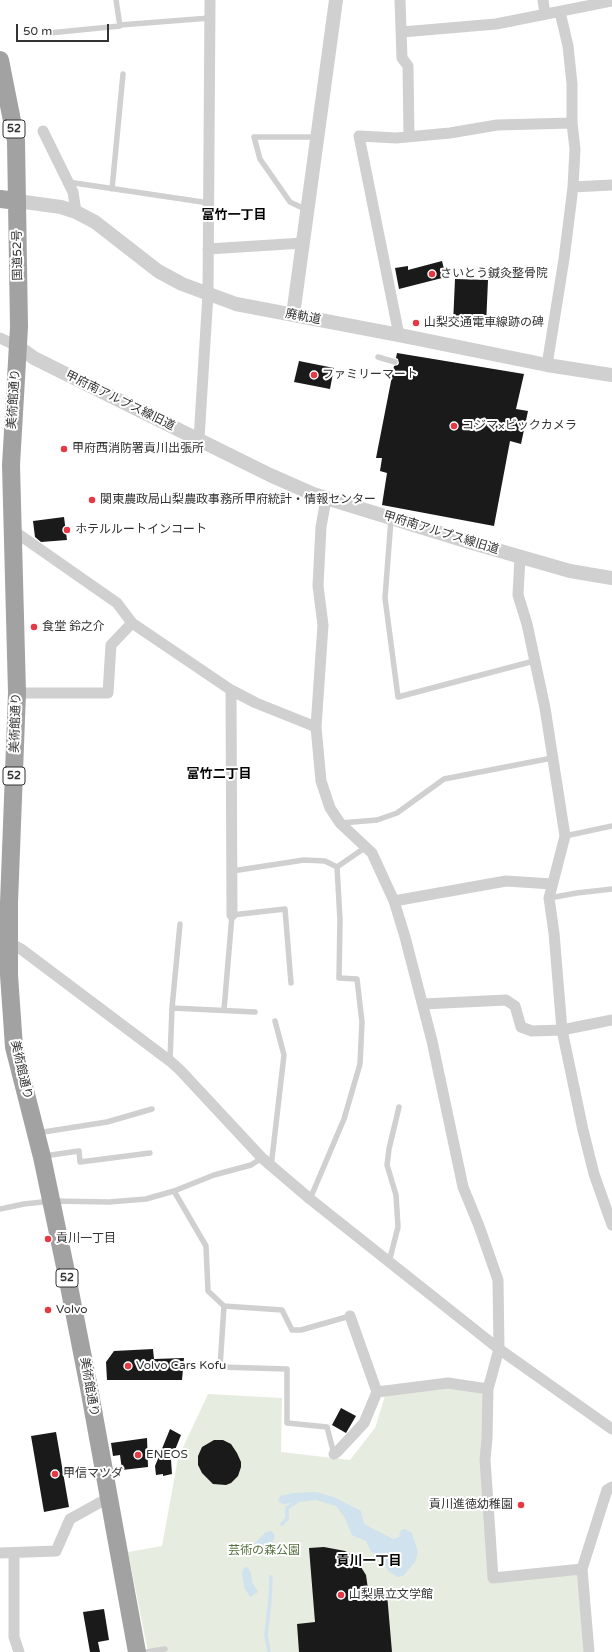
<!DOCTYPE html>
<meta charset="utf-8">
<style>
body{margin:0}
#map{position:relative;width:612px;height:1652px;overflow:hidden;background:#fff;font-family:"Varela Round",sans-serif}
canvas{display:block}
.scale{position:absolute;left:16px;top:24px;width:93px;height:18px;box-sizing:border-box;border:2px solid #333;border-top:0;padding-left:5px;font-size:12px;line-height:14px;white-space:nowrap;color:#333;-webkit-text-stroke:3px #fff;paint-order:stroke}
</style>
<div id="map">
<canvas width="612" height="1652"></canvas>
<div class="scale">50 m</div>
</div>
<script>
const g = document.querySelector('canvas').getContext('2d');
g.lineJoin = 'round';
function fillPath(path, color) {
  g.fillStyle = color;
  g.fill(path, 'evenodd');
}
function toPath(rows) {
  const path = new Path2D();
  for (const r of rows) {
    path.moveTo(r[0], r[1]);
    for (let i = 2; i < r.length; i += 2) path.lineTo(r[i], r[i + 1]);
  }
  return path;
}
function stroke(path, color, width, dash) {
  g.strokeStyle = color;
  g.lineWidth = width;
  g.lineCap = dash ? 'butt' : 'round';
  g.setLineDash(dash || []);
  g.stroke(path);
}
function label(font, color, halo, rows, align = 'center') {
  g.font = font + ' "Varela Round","Noto Sans JP",sans-serif';
  g.lineWidth = 4;
  g.setLineDash([]);
  g.textBaseline = 'middle';
  g.strokeStyle = halo;
  g.fillStyle = color;
  for (const [text, x, y, turn = 0] of rows) {
    g.save();
    g.translate(x, y);
    g.rotate((+turn || 0) * Math.PI / 180);
    g.textAlign = isNaN(turn) ? turn : align;
    if (halo) g.strokeText(text, 0, 0);
    g.fillText(text, 0, 0);
    g.restore();
  }
}
fillPath(toPath([
 [448,1388,485,1394,490,1581,577,1575,584,1652,148,1652,128,1552,162,1546,178,1458,208,1394,282,1398,281,1452,350,1460,375,1428,385,1396]
]), '#e6ecdf');
fillPath(toPath([
 [316,1492,334,1497,361,1511,364,1524,393,1539,399,1537,401,1530,405,1529,412,1533,418,1552,415,1562,403,1576,398,1577,389,1572,384,1564,384,1558,378,1554,371,1552,366,1541,352,1535,345,1518,336,1506,316,1500,283,1504,278,1501,280,1496,294,1493],
 [272,1531,275,1536,270,1548,263,1553,259,1553,253,1547,254,1544,266,1532],
 [248,1567,251,1573,252,1582,258,1592,250,1597,244,1587,242,1573,244,1568]
]), '#cfe2ee');
stroke(toPath([
 [282,1524,287,1519,287,1508,296,1502],
 [269,1652,266,1635,270,1600,271,1577]
]), '#cfe2ee', 3.5);
fillPath(toPath([
 [442,261,446,277,399,289,395,268,408,266,408,270],
 [455,279,488,280,486,326,453,324],
 [397,353,524,374,516,409,528,411,521,444,510,441,494,526,382,505,387,473,380,471,382,458,376,458,394,366,398,365,399,363,398,359,396,358],
 [299,361,334,368,330,389,294,382],
 [64,517,67,540,41,542,35,537,33,521],
 [153,1349,154,1359,184,1358,182,1380,107,1380,106,1362,114,1351],
 [341,1408,356,1416,346,1433,332,1425],
 [170,1429,181,1435,171,1460,172,1474,163,1476,163,1474,156,1475,155,1466],
 [56,1432,69,1507,44,1512,31,1436],
 [147,1438,148,1467,122,1470,120,1455,113,1456,111,1443],
 [214,1440,223,1440,231,1444,237,1453,241,1462,241,1467,238,1476,231,1483,226,1485,213,1484,202,1473,198,1465,198,1456,202,1447],
 [324,1547,345,1551,354,1556,366,1575,369,1596,387,1594,392,1652,299,1652,297,1624,315,1622,309,1548],
 [104,1609,109,1640,98,1642,100,1652,90,1652,83,1612]
]), '#1a1a1a');
stroke(toPath([
 [120,25,210,18],
 [49,33,120,26,116,0],
 [68,182,209,203],
 [112,189,123,74],
 [307,210,290,202,260,159,254,137,316,137],
 [378,357,395,362],
 [391,519,385,598,398,697,534,661],
 [341,823,377,820,397,813,444,779,552,758],
 [565,836,612,826],
 [232,871,304,860,325,861,337,867],
 [549,898,577,893,612,889],
 [172,1008,255,1012],
 [224,1010,232,915,285,909,291,983],
 [170,1060,172,1008,180,924],
 [37,1133,107,1122,152,1109],
 [44,1156,79,1151,80,1162,150,1153],
 [271,1167,284,1055,275,1021],
 [174,1191,206,1246,208,1291,224,1306,282,1310,292,1330,301,1330,350,1316],
 [310,1199,344,1119,360,1064,362,1022,357,979,339,978,340,920,337,867,366,847],
 [0,1209,24,1204,52,1201,109,1202,146,1199,174,1191,214,1175,251,1165,262,1158],
 [389,1262,398,1227,396,1195,387,1165,389,1149,399,1107],
 [224,1306,220,1367,287,1369,287,1423,327,1427,334,1454],
 [146,1652,165,1649]
]), '#d0d0d0', 5.5);
stroke(toPath([
 [400,0,402,58,408,66,409,136],
 [543,0,545,14],
 [402,32,496,24,612,1],
 [43,131,73,192,76,212],
 [573,187,612,185],
 [208,249,303,243],
 [399,335,359,136,396,138,450,133,497,125,572,123],
 [0,338,17,346],
 [547,365,564,259,573,187,575,149,572,123,572,84,568,46,560,12],
 [199,439,208,294,210,0],
 [326,499,321,527,318,586,323,625,316,727,321,781,330,808,340,823,372,853,394,901,405,937,432,1041,463,1187,479,1226,498,1280,499,1349,488,1389,487,1439,485,1459,493,1578,582,1569],
 [11,529,117,603,132,623,231,690,256,703,316,727],
 [520,557,518,595,527,624,545,708,565,836,549,898,554,933,562,1030,583,1130,594,1174,612,1225],
 [231,690,232,915],
 [17,693,108,693,111,645,132,623],
 [394,901,506,881,552,884],
 [10,943,21,949,170,1061,180,1070,262,1158,310,1199,499,1349,612,1429],
 [423,1004,506,1000,515,1006,521,1027,532,1031,562,1030,612,1020],
 [377,1392,448,1383,488,1389],
 [334,1454,338,1451,364,1423,377,1392,350,1316],
 [0,1553,56,1551,70,1519,108,1498],
 [14,1554,14,1637,19,1652],
 [589,1652,582,1569,607,1490,612,1487]
]), '#d0d0d0', 11);
stroke(toPath([
 [17,201,61,207,76,212,95,222,158,271,182,284,236,304,399,335,547,365,612,375],
 [293,315,336,0],
 [17,346,34,358,60,371,270,475,313,494,469,542,570,571,612,578]
]), '#d0d0d0', 14);
stroke(toPath([
 [0,60,16,141,19,327,11,465,17,693,9,903,9,975,14,1047,42,1157,68,1281,89,1388,137,1652],
 [0,199,17,201]
]), '#a2a2a2', 18);
for (const [x, y, r, color] of [
 [432,274,4,"#e63946"],
 [416,323,4,"#e63946"],
 [314,375,4,"#e63946"],
 [454,426,4,"#e63946"],
 [64,449,4,"#e63946"],
 [92,500,4,"#e63946"],
 [67,530,4,"#e63946"],
 [34,627,4,"#e63946"],
 [48,1239,4,"#e63946"],
 [48,1310,4,"#e63946"],
 [128,1366,4,"#e63946"],
 [138,1455,4,"#e63946"],
 [55,1474,4,"#e63946"],
 [521,1505,4,"#e63946"],
 [341,1595,4,"#e63946"]
]) {
  const dot = new Path2D();
  dot.arc(x, y, r, 0, 2 * Math.PI);
  g.fillStyle = color;
  g.fill(dot);
  stroke(dot, '#fff', 1.5);
}
for (const [x, y, w] of [
 [14,129,22],
 [14,776,22],
 [67,1278,22]
]) {
  const box = new Path2D();
  box.roundRect(x - w / 2, y - 9, w, 18, 3);
  g.fillStyle = '#fff';
  g.fill(box);
  stroke(box, '#333', 1);
}
label('bold 11px', '#333', null, [
 ["52",14,129],
 ["52",14,776],
 ["52",67,1278]
]);
label('12px', '#333', '#fff', [
 ["国道52号",18,255,-91],
 ["廃軌道",303,317,11],
 ["美術館通り",14,399,-86],
 ["甲府南アルプス線旧道",120,401,26],
 ["甲府南アルプス線旧道",441,533,17],
 ["美術館通り",16,723,-88],
 ["美術館通り",21,1070,77],
 ["美術館通り",89,1387,80]
]);
label('12px', '#333', '#fff', [
 ["さいとう鍼灸整骨院",440,274],
 ["山梨交通電車線跡の碑",424,323],
 ["ファミリーマート",322,375],
 ["コジマ×ビックカメラ",462,426],
 ["甲府西消防署貢川出張所",72,449],
 ["関東農政局山梨農政事務所甲府統計・情報センター",100,500],
 ["ホテルルートインコート",75,530],
 ["食堂 鈴之介",42,627],
 ["貢川一丁目",56,1239],
 ["Volvo",56,1310],
 ["Volvo Cars Kofu",136,1366],
 ["ENEOS",146,1455],
 ["甲信マツダ",63,1474],
 ["貢川進徳幼稚園",513,1505,"right"],
 ["山梨県立文学館",349,1595]
], 'left');
label('12px', '#56703f', '#fff', [
 ["芸術の森公園",264,1551]
]);
label('bold 13px', '#000', '#fff', [
 ["富竹一丁目",234,216],
 ["富竹二丁目",219,775],
 ["貢川一丁目",369,1562]
]);
</script>
